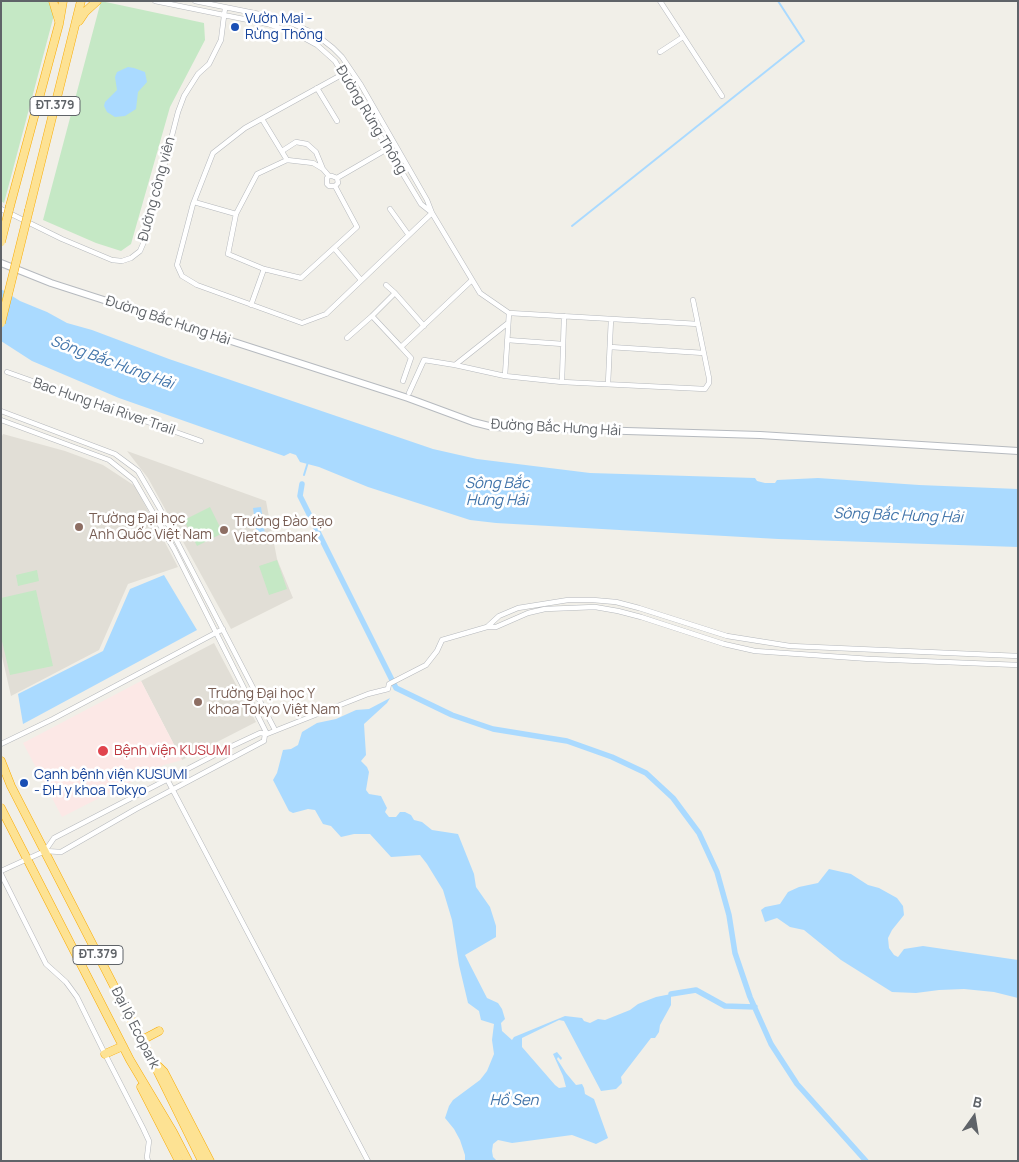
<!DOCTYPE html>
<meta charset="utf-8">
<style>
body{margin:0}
#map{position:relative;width:1019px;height:1162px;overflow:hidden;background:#f1efe8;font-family:Manrope,sans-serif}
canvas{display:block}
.frame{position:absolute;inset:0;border:2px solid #5f6368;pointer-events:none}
.north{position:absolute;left:949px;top:1092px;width:50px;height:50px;-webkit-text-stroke:4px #fff;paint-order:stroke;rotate:13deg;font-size:14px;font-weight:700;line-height:20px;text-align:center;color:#5f6368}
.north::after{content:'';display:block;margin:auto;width:18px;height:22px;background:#5f6368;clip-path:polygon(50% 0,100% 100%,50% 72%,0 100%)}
</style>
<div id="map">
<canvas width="1019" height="1162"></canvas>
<div class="frame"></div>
<div class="north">B</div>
</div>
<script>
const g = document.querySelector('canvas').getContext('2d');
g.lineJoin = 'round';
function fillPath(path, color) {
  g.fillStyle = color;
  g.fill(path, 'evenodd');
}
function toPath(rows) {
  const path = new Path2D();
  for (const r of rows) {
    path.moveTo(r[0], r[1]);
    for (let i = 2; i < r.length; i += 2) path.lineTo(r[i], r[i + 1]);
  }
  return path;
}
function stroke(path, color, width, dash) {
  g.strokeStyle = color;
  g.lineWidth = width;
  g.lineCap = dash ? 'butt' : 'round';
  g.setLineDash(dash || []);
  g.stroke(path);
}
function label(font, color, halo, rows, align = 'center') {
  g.font = font + ' Manrope,sans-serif';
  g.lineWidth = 5;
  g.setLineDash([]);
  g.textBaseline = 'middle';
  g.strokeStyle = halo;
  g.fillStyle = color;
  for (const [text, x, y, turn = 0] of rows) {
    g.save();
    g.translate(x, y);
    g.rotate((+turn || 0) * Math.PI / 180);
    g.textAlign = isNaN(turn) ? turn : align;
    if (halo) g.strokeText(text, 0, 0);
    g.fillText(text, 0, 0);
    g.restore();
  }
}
fillPath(toPath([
 [3,434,65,451,103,465,135,486,178,567,128,584,99,650,11,696,1,652,1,438],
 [127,451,266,501,277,559,293,598,231,629,148,478],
 [214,643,256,722,182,760,141,681]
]), '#e1ded6');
fillPath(toPath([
 [141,681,182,760,164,765,62,817,23,743]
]), '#fce8e6');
fillPath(toPath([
 [1,1,50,1,54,15,4,203,1,201],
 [101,1,204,23,205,40,170,107,131,244,121,251,96,243,43,220],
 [210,507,223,533,197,546,184,520],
 [277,560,287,589,269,595,259,566],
 [37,570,39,581,18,586,16,575],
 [36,590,53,666,10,675,1,637,1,598]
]), '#c5e8c5');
fillPath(toPath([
 [128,67,134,68,145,72,147,82,138,92,136,109,125,116,115,117,107,112,104,106,105,102,117,90,115,77,117,72],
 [1,289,20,301,47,312,67,323,92,330,169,359,433,449,477,459,590,473,755,478,757,481,765,483,775,483,777,480,818,478,919,485,1018,489,1018,547,778,539,496,523,470,520,368,487,319,467,300,462,296,455,290,453,284,456,119,398,32,361,1,341],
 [261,507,265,534,257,536,253,508],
 [164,575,197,630,23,724,18,694,103,651,130,589],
 [390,698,387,703,364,724,366,755,361,761,367,767,369,772,366,790,369,794,381,796,387,808,385,812,389,817,396,817,400,812,405,812,411,815,414,820,422,822,432,830,458,834,474,874,476,887,490,907,496,926,496,937,465,955,487,998,498,1003,502,1009,505,1019,501,1023,502,1031,512,1040,514,1037,565,1016,582,1018,584,1021,590,1023,598,1019,605,1020,630,1010,638,1004,656,997,671,994,671,1005,660,1025,659,1032,655,1038,651,1038,621,1077,622,1083,616,1089,601,1091,564,1021,559,1020,522,1038,522,1047,555,1085,559,1088,566,1087,563,1076,553,1054,557,1052,562,1058,561,1060,558,1057,557,1059,566,1073,576,1085,582,1084,584,1088,585,1094,594,1099,608,1138,596,1144,572,1135,512,1143,498,1140,493,1144,492,1151,493,1157,497,1161,465,1161,465,1155,460,1140,454,1129,445,1118,449,1106,453,1100,480,1080,487,1071,494,1054,492,1040,494,1024,481,1020,479,1011,468,1003,459,965,452,920,443,890,427,864,420,855,391,857,370,834,354,834,341,837,331,826,323,824,315,810,308,809,293,813,289,811,273,780,277,773,283,750,291,749,298,745,302,732,317,723,336,719,356,710,369,709],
 [829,869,851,874,868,885,879,888,897,898,903,906,904,915,892,930,888,938,889,948,894,955,898,957,904,949,923,946,1018,960,1018,998,994,992,964,989,939,990,916,993,892,992,841,960,804,930,790,927,777,918,765,922,761,910,765,907,780,904,788,892,799,887,818,883]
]), '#aadaff');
stroke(toPath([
 [572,226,804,41,778,1],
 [304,475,308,462]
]), '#aadaff', 2);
stroke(toPath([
 [302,484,300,496,396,688,452,715,493,729,567,741,612,757,646,773,673,798,699,833,717,872,729,915,735,953,750,997,771,1044,797,1084,866,1161],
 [671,994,696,990,725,1006,755,1007]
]), '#aadaff', 5.5);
const street = toPath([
 [155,1,268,24,295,33,317,45,335,61,421,204,431,212],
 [195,1,279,18,314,33,333,48,342,57,361,85,427,200,432,213,480,293,509,313],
 [660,1,722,96],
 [660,52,683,37],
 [343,74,245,128,213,153,193,204,177,265,182,276,197,285,302,323,326,314,432,213],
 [317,88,337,121],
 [282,151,296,142,307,144,316,152,323,169],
 [287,160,313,163,323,169,329,176,332,176,337,178,338,183,335,186,329,186,327,184,327,178,329,176],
 [337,178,394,145],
 [194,202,236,214,228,254,264,269,301,278,357,227,335,186],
 [1,209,62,239,112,260,122,261,131,258,140,251,146,237,178,112,184,96,198,74,209,64,221,40,225,8],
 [390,209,408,234],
 [236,214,257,174,287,160,262,119],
 [334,248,361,280],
 [395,293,424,326],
 [251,305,264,269],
 [509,313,698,324],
 [372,316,395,293,386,285],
 [508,323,455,365,505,376,562,382,705,389,709,383,709,378,693,300],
 [347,338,372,316,401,347,472,280],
 [507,340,563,344],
 [401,347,411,358,403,381],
 [610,347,704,353],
 [7,372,201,441],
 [505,376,509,313],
 [562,382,564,316],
 [608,384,611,319],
 [409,393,424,360,455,365],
 [1,411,115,454,138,471,159,507,275,730],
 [1,420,109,460,134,480,174,549,267,734],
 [487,627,499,616,518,608,568,600,593,600,616,602,639,608,727,636,790,646,1018,656],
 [1,744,53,719,223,629],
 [167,779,368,1161],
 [45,851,61,852,136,809,264,741,265,734],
 [1,871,45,851,54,838,230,747,260,733,267,734,368,694,388,689,389,684,426,665,437,651,442,640,487,627,496,627,528,613,545,609,595,607,618,611,641,617,724,644,755,651,870,659,1018,665],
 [1,874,46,964,66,982,77,997,105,1054,143,1128,149,1141,147,1157,148,1161]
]);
const secondary = toPath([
 [1,263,51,283,408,398,473,422,493,427,760,435,1018,451]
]);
const highway = toPath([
 [53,1,59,21],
 [79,21,85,12,97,1],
 [10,206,59,24,63,1],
 [29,210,81,1],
 [1,761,11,786,152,1060,202,1161],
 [1,808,130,1060,173,1132,188,1161],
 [142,1040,159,1031],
 [105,1054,123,1046],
 [157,1065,164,1072,210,1161],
 [141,1087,179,1161]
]);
stroke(street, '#b5b8bc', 5.5);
stroke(secondary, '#b6babf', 8);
stroke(highway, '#f9ab00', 9);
stroke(street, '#fff', 4.5);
stroke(secondary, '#fff', 6);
stroke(highway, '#fde293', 8);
const highwayBridge = toPath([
 [1,242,10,206],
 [1,323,29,210]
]);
stroke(highwayBridge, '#f9ab00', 9, []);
stroke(highwayBridge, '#fde293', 8);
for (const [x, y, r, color] of [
 [235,27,5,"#1a4fb4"],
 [79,527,5,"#8d6e63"],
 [224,530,5,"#8d6e63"],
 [198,702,5,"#8d6e63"],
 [103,751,6,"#e0444e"],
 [24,783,5,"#1a4fb4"]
]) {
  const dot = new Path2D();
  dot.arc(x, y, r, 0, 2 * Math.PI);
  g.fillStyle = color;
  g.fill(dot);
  stroke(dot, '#fff', 2);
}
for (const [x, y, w] of [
 [55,106,50],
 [98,955,50]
]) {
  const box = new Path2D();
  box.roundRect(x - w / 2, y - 9.5, w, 19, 4);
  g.fillStyle = '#fff';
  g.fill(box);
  stroke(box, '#5f6368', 1);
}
label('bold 12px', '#5f6368', null, [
 ["ĐT.379",55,106],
 ["ĐT.379",98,955]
]);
label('14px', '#164399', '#fff', [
 ["Vườn Mai -",245,19],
 ["Rừng Thông",245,35],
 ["Cạnh bệnh viện KUSUMI",34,775],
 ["- ĐH y khoa Tokyo",34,791]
], 'left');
label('14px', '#5f6368', '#fff', [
 ["Đường Rừng Thông",371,120,59],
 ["Đường công viên",157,189,-75],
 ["Đường Bắc Hưng Hải",168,321,18],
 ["Bac Hung Hai River Trail",104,407,19],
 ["Đường Bắc Hưng Hải",556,428,3],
 ["Đại lộ Ecopark",135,1028,63]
]);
label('14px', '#785e54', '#fff', [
 ["Trường Đại học",89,519],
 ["Anh Quốc Việt Nam",89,535],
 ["Trường Đào tạo",234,522],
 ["Vietcombank",234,538],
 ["Trường Đại học Y",208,694],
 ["khoa Tokyo Việt Nam",208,710]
], 'left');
label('14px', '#be3a42', '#fff', [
 ["Bệnh viện KUSUMI",114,751]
], 'left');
label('italic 15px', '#4174aa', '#fff', [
 ["Sông Bắc Hưng Hải",112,363,20],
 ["Sông Bắc",497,484],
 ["Hưng Hải",497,501],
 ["Sông Bắc Hưng Hải",898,516,2],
 ["Hồ Sen",514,1101]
]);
</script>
